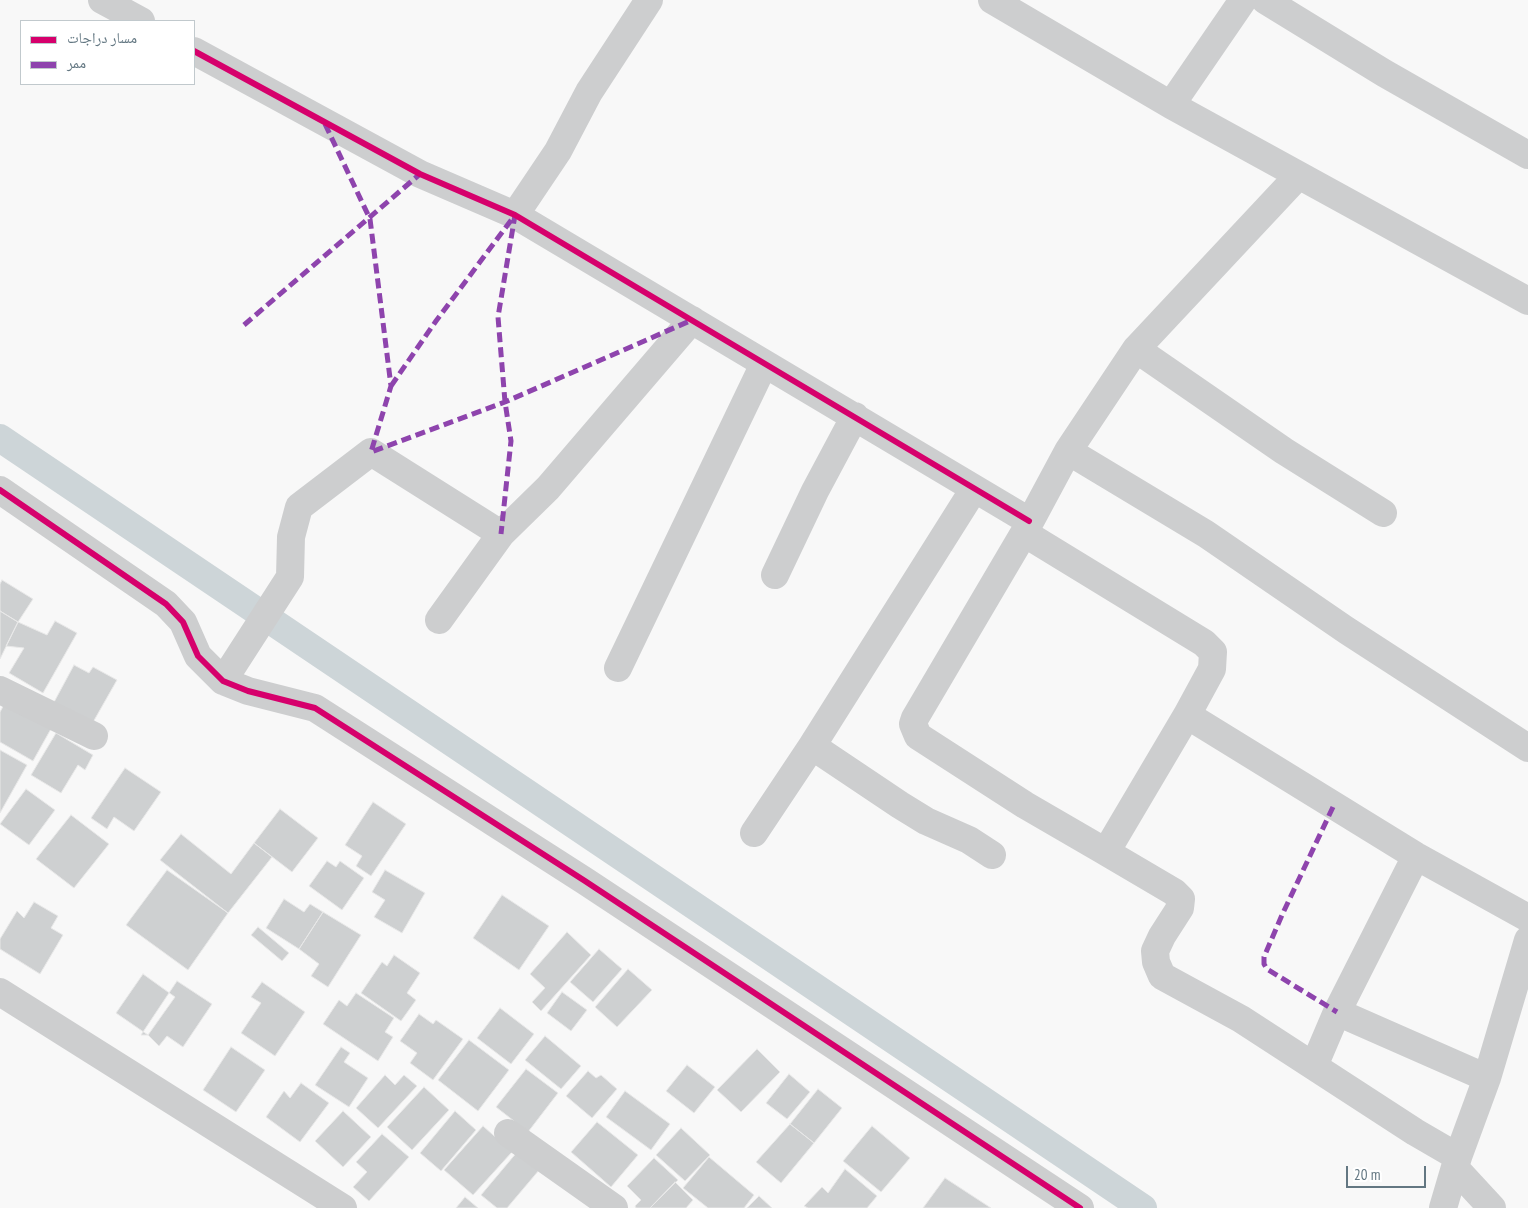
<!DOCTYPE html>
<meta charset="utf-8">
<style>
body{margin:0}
#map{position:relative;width:1528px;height:1208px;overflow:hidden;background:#f8f8f8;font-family:"PT Sans Narrow","Noto Naskh Arabic",sans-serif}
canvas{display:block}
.legend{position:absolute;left:20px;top:20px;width:175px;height:65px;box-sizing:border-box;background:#fff;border:1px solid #c1c9cd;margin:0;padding:6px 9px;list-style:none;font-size:15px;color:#637782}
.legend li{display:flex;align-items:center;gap:10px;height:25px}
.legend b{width:25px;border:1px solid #c1c9cd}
.scale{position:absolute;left:1346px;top:1166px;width:80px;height:22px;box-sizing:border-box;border:2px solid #637782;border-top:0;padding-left:6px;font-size:15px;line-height:18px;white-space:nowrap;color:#637782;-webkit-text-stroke:4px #fff;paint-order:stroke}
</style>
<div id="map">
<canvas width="1528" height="1208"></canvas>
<ul class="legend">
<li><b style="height:6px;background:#d6006c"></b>مسار دراجات</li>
<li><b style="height:6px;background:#8e44ad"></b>ممر</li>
</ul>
<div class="scale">20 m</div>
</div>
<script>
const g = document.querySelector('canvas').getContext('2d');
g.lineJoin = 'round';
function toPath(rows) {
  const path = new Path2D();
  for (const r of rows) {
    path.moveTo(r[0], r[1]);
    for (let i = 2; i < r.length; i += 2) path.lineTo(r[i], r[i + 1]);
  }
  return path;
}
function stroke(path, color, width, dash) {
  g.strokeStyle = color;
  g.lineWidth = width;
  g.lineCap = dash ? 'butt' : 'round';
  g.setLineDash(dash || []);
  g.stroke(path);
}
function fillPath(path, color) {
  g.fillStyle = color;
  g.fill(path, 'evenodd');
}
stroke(toPath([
 [0,438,1143,1208]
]), '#cdd5d8', 28);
const building = toPath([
 [2,580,33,599,18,622,0,611,0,584,2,580],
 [0,611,18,622,0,659,0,611],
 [55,621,77,633,43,693,9,673,24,648,6,646,18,622,47,635,55,621],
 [74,665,89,673,93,667,117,680,92,724,53,704,74,665],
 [6,701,52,727,33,761,0,742,0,712,6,701],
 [56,733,93,755,85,770,78,765,61,793,31,775,56,733],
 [0,750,27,765,0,813,0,750],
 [125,768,161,792,134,831,114,817,107,829,91,818,125,768],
 [26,789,55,810,29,845,0,824,26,789],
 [373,802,406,824,371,876,356,866,362,856,345,845,373,802],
 [280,809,318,838,292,872,254,843,280,809],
 [71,815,109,844,74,888,36,859,71,815],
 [181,834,231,874,254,843,272,857,228,913,160,860,181,834],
 [327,861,336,867,340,861,364,878,342,910,309,886,327,861],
 [167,870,228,913,188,970,126,925,167,870],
 [385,870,425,893,402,933,374,917,385,900,372,892,385,870],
 [502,895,549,926,519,970,473,938,502,895],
 [284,899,304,912,310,904,323,912,299,949,266,928,284,899],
 [34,902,58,916,51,928,63,935,40,974,0,949,0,939,17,911,24,918,34,902],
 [323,912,361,935,328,987,311,976,319,964,299,949,323,912],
 [258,927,289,953,282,961,251,935,258,927],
 [567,932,591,955,541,1011,532,1002,545,988,530,974,567,932],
 [599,949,622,969,593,1002,570,982,599,949],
 [394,955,420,973,407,993,416,1000,401,1021,361,993,382,962,387,966,394,955],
 [628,969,652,990,617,1027,595,1007,628,969],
 [143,974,175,997,148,1035,116,1013,143,974],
 [177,981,212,1004,183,1047,167,1036,159,1046,148,1035,141,1035,177,981],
 [262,982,305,1012,275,1056,241,1033,261,1003,251,997,262,982],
 [562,992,587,1010,571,1031,547,1013,562,992],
 [356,993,394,1018,385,1032,393,1037,378,1061,323,1024,339,1000,347,1006,356,993],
 [500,1008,534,1034,511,1064,477,1038,500,1008],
 [419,1014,433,1024,436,1020,463,1039,433,1080,410,1063,417,1053,400,1041,419,1014],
 [545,1036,581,1066,561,1089,525,1060,545,1036],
 [469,1040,509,1070,478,1111,438,1080,469,1040],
 [231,1047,265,1070,236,1112,203,1090,231,1047],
 [341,1047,350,1053,344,1062,368,1078,349,1107,315,1085,341,1047],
 [757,1049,780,1072,741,1112,717,1090,757,1049],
 [687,1065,715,1087,694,1113,666,1091,687,1065],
 [526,1069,558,1093,528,1132,496,1107,526,1069],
 [588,1071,596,1078,601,1075,617,1089,592,1118,566,1096,588,1071],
 [789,1074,810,1092,787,1119,766,1103,789,1074],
 [385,1075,395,1085,404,1075,417,1086,378,1128,356,1108,385,1075],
 [301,1083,329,1103,300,1142,266,1117,284,1091,290,1098,301,1083],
 [424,1087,449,1110,412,1150,387,1127,424,1087],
 [818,1089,842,1108,814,1143,790,1124,818,1089],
 [625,1091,670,1124,651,1150,606,1117,625,1091],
 [343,1111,371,1137,343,1167,315,1141,343,1111],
 [455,1111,476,1130,441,1171,420,1153,455,1111],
 [597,1122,638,1155,611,1187,571,1152,597,1122],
 [790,1124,814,1143,781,1183,756,1162,790,1124],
 [483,1126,512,1152,473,1195,444,1170,483,1126],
 [872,1126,910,1158,881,1192,843,1161,872,1126],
 [681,1128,710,1155,685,1181,656,1155,681,1128],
 [382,1134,409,1157,369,1201,353,1187,367,1172,356,1162,382,1134],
 [518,1151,540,1169,507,1208,497,1208,481,1195,518,1151],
 [709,1157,754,1195,744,1208,708,1208,683,1188,709,1157],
 [654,1158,678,1180,650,1208,636,1208,635,1206,641,1200,627,1186,654,1158],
 [845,1169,877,1196,867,1208,808,1208,804,1206,822,1187,828,1193,845,1169],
 [945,1178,991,1208,923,1208,945,1178],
 [675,1182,693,1200,686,1208,650,1208,675,1182],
 [759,1196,772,1208,747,1208,759,1196],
 [465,1197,478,1208,456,1208,465,1197]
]);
fillPath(building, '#ced0d1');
stroke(building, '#e8e8e8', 1);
stroke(toPath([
 [102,0,141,21],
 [992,0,1171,105,1243,0],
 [1265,0,1384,73,1528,155],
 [194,51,420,174,515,215,1029,521],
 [1171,105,1528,301],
 [1298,176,1136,349,1284,451,1383,513],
 [515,215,558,151,589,92,649,0],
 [1136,349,1068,451,1206,534,1346,630,1528,748],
 [1068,451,1024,533,1204,643,1213,652,1212,669,1187,715,1416,856,1528,918],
 [974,489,812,746,900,805,926,821,969,840,992,855],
 [0,490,166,604,183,622,198,656,223,681,248,691,315,708,585,881,1080,1208],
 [1024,533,915,718,913,724,918,736,1025,805,1106,852,1187,715],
 [775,575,815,491,855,416],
 [439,620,501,534,548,488,692,320],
 [618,668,764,364],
 [223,681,290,577,291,537,299,507,371,452,501,534],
 [0,690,94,736],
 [754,833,812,746],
 [1106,852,1174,892,1181,899,1180,908,1162,936,1155,951,1156,962,1162,976,1241,1019,1415,1132,1458,1157],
 [0,992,343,1208],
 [1337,1012,1487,1078],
 [1314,1066,1337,1012,1416,856],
 [508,1133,614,1208],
 [1456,1169,1492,1208],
 [1443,1208,1458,1157,1487,1078,1528,940]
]), '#cdcecf', 28);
stroke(toPath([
 [325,124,370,219,391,386,371,452,505,402,692,320],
 [244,325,420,174],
 [391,386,436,321,515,215,498,317,505,402,511,441,501,534],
 [1333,807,1282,915,1264,957,1264,964,1267,969,1337,1012]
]), '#8e44ad', 5, [10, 5]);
stroke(toPath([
 [194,51,420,174,515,215,1029,521],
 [0,490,166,604,183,622,198,656,223,681,248,691,315,708,585,881,1080,1208]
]), '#d6006c', 6);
</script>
